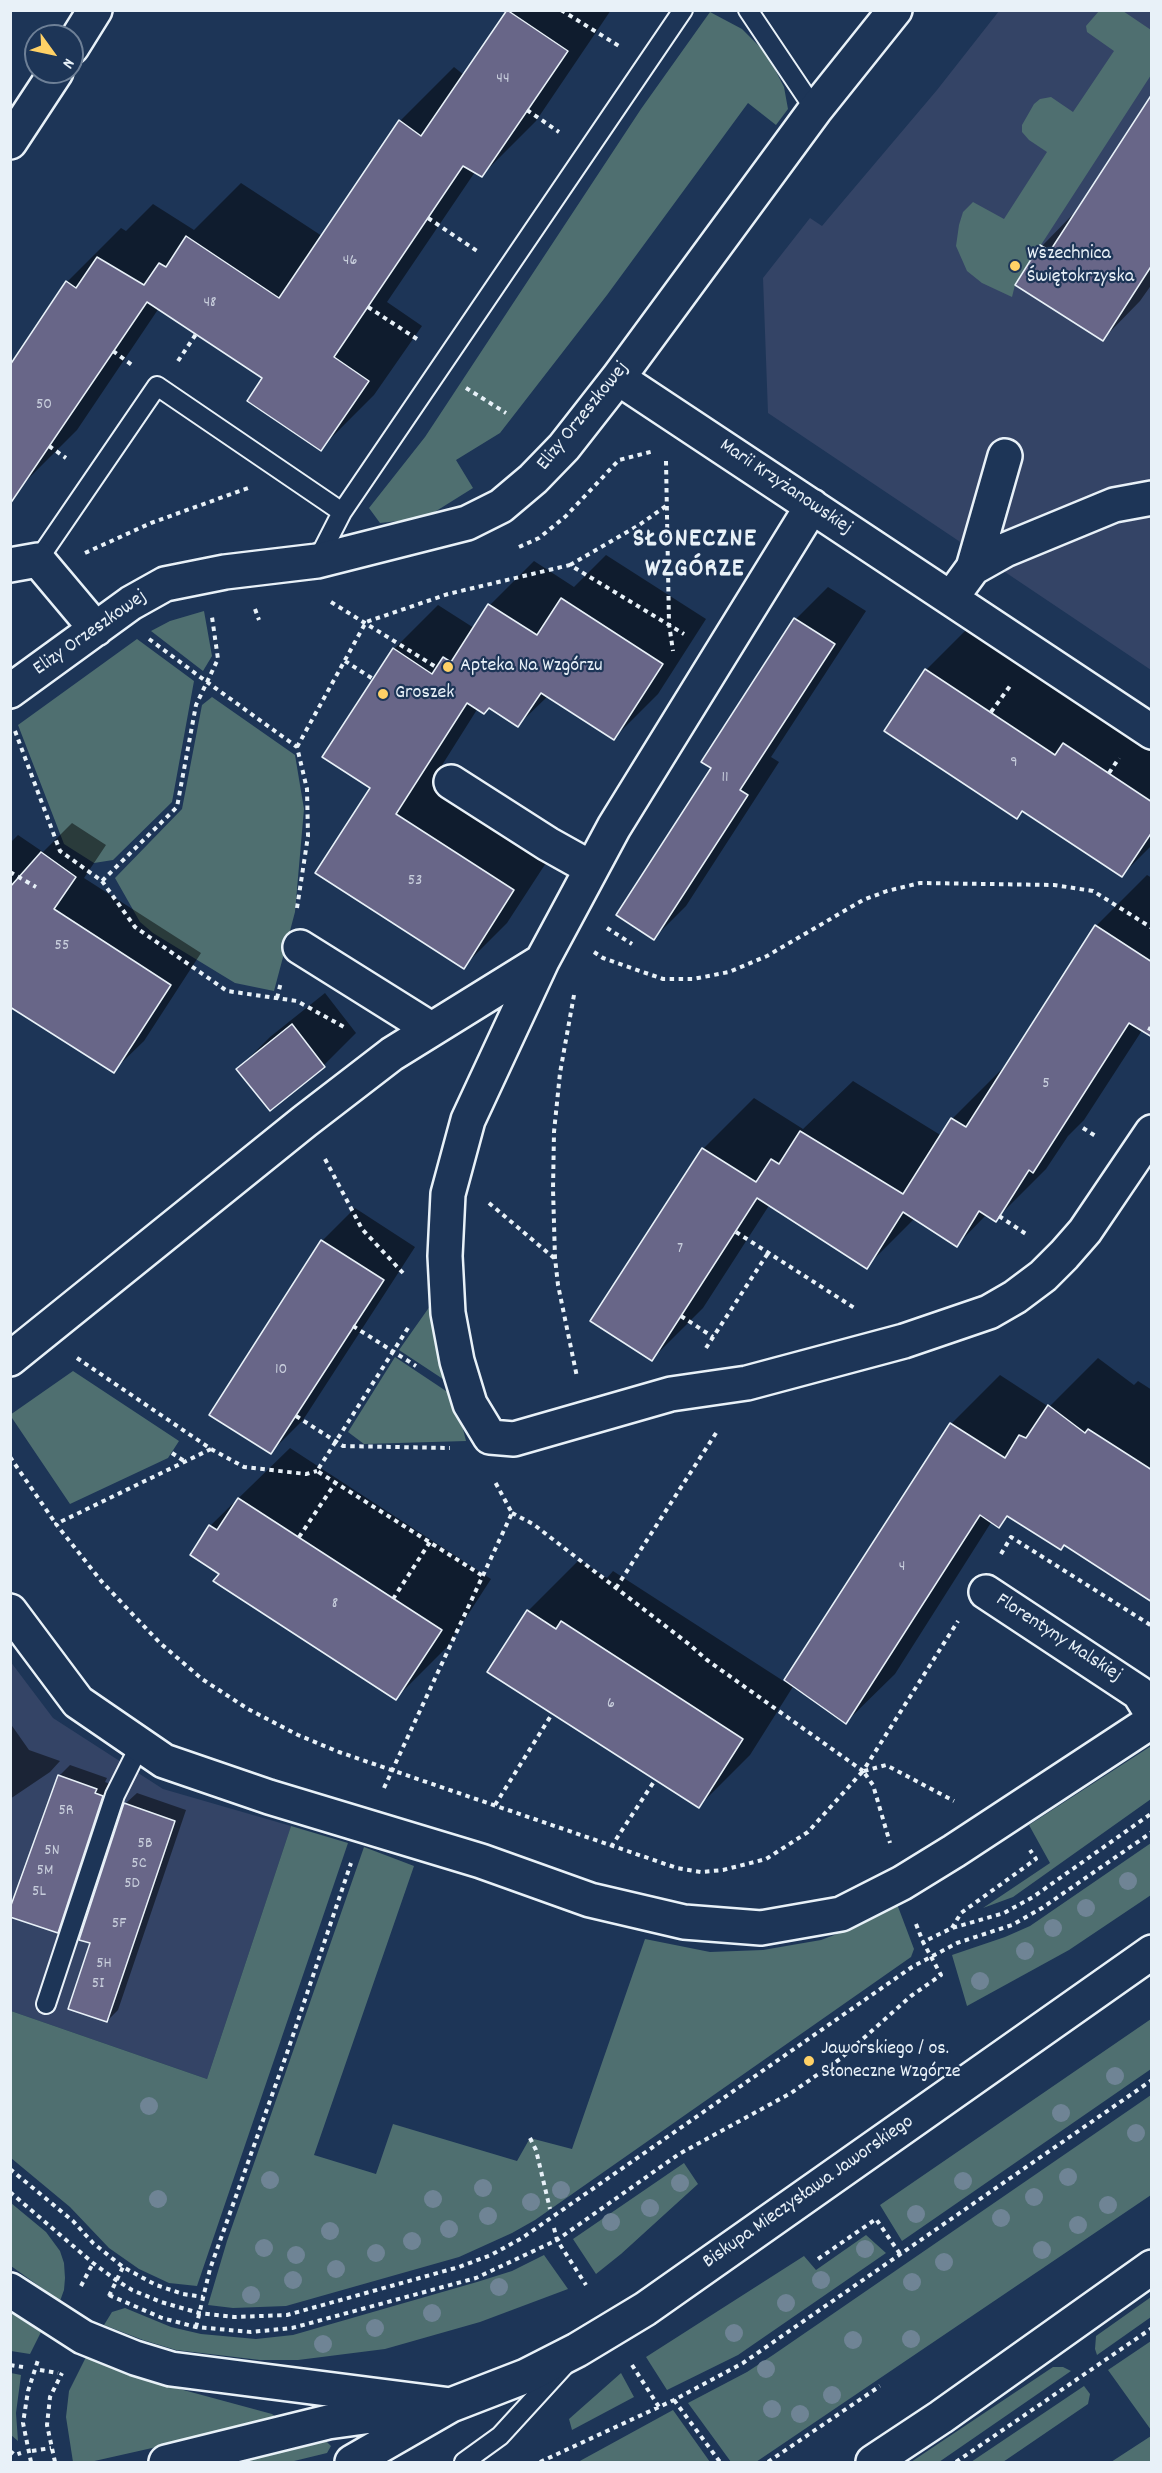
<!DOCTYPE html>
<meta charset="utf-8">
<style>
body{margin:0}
#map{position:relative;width:1162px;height:2473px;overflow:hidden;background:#1d3557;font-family:Dekko,sans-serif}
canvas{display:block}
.frame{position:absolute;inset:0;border:12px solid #e8f1f8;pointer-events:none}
.north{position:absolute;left:24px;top:24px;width:60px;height:60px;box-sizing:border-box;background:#1d3557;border:2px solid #6e8097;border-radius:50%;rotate:123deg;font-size:16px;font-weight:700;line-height:24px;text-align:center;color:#e8f1f8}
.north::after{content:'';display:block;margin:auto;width:21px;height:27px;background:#ffd166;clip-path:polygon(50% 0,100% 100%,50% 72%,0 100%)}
</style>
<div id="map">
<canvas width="1162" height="2473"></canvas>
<div class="frame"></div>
<div class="north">N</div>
</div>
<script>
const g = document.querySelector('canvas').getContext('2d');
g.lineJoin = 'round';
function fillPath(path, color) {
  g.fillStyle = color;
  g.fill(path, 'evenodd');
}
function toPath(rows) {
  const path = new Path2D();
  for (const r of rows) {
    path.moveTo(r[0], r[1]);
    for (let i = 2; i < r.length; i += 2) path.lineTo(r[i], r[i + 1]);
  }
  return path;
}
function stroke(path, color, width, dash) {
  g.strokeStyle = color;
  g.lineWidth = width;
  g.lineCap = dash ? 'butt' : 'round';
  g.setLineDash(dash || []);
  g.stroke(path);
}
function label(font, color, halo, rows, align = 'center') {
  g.font = font + ' Dekko,sans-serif';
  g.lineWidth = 4.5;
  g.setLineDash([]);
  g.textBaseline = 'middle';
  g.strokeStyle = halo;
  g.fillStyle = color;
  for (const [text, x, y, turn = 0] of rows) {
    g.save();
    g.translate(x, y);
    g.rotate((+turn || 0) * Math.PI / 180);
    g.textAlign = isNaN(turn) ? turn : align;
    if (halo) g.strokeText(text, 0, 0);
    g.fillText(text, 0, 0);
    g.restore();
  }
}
fillPath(toPath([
 [999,11,1151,11,1151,670,768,413,763,278,810,218,822,226,937,90],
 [10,1661,53,1718,163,1789,291,1826,207,2079,11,2011]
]), '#344466');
fillPath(toPath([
 [1099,11,1123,11,1151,30,1151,75,1015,285,1012,297,982,283,967,271,956,246,959,225,963,212,973,202,1004,219,1047,152,1029,140,1022,132,1022,125,1034,104,1040,99,1051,97,1073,112,1114,51,1087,32,1086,26],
 [710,12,742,29,767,54,784,87,788,109,776,125,748,103,607,295,500,433,456,460,473,488,425,518,380,523,369,508,425,437,641,109],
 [204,611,212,656,203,671,151,631,170,621],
 [137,639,194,681,172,802,113,860,94,863,64,844,18,725],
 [212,697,295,755,304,809,295,912,274,991,235,983,153,933,140,922,115,878,182,809,202,705],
 [435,1299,452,1385,399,1350],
 [395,1357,455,1397,466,1441,364,1444,348,1432],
 [73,1371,179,1441,168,1458,70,1504,10,1415],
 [1151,1746,1151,1799,1013,1897,983,1908,1050,1863,1029,1825],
 [291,1826,348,1843,197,2286,169,2283,139,2269,109,2248,70,2207,11,2158,11,2011,207,2079],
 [1151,1843,1151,1895,1069,1950,967,2006,952,1955,1005,1937,1030,1926],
 [364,1847,414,1866,314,2155,376,2174,393,2124,517,2161,530,2138,572,2149,645,1939,710,1952,763,1950,821,1940,861,1925,897,1904,914,1949,911,1957,535,2220,512,2233,459,2257,286,2306,233,2308,208,2305,227,2241],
 [1151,2019,1151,2069,902,2241,880,2205],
 [1151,2095,1151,2195,756,2462,731,2462,688,2403,747,2372,773,2355],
 [684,2163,698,2184,621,2254,596,2274,573,2239],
 [11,2203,46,2232,60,2251,64,2263,65,2278,64,2290,60,2301,11,2266],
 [866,2235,886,2253,738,2355,667,2390,646,2357,804,2256,816,2270],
 [544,2255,568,2289,480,2322,385,2349,298,2360,260,2360,176,2350,143,2340,104,2325,112,2312,125,2308,171,2327,201,2334,256,2339,293,2335,477,2282,512,2271],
 [1151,2297,1151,2317,1097,2355,1095,2349,1096,2336],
 [11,2313,41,2332,30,2354,11,2351],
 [1151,2341,1151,2430,1108,2370],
 [86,2357,128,2375,272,2414,276,2417,272,2421,90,2462,73,2462,66,2417,69,2391],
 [1053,2367,1063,2367,1071,2371,939,2462,911,2462],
 [11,2373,21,2375,16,2413,18,2441,11,2435],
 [621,2373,634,2397,572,2430,569,2419],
 [1084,2386,1090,2394,1088,2404,1003,2462,971,2462],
 [673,2410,710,2462,578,2462],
 [1151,2436,1151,2462,1111,2462],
 [324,2439,331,2446,327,2453,290,2462,221,2462]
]), '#4f6f70');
fillPath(toPath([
 [508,10,611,10,536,121,482,175,475,172,387,302,422,326,374,395,320,449,264,377,159,308,77,430,23,484,67,282,121,228,126,231,153,204,194,230,241,183,322,236,400,121,454,67,464,75],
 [1152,97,1152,284,1140,301,1103,339,1017,284,1042,246,1079,208],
 [606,555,706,619,658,694,614,738,548,696,518,725,490,707,478,708,439,770,557,846,507,923,463,967,372,788,394,649,438,605,474,628,490,605,534,561,574,587],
 [828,587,866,611,771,757,779,762,686,906,654,938,713,768,703,761,796,619],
 [977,619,1152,717,1152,845,1122,875,926,670],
 [72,823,106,845,84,878,201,953,144,1041,113,1071,10,1005,10,843,18,835,43,852],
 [1147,875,1152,878,1152,1015,1084,1120,1068,1136,1046,1169,995,1220,987,1214,957,1245,915,1218,866,1267,770,1204,703,1308,652,1359,703,1149,754,1098,803,1129,853,1081,942,1136,952,1119,1003,1068,1005,1069,1096,926],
 [325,993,356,1033,324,1065,270,1109,238,1069,270,1037],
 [355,1208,415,1247,303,1420,271,1452,212,1414,322,1241],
 [1098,1358,1134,1385,1138,1381,1152,1390,1152,1600,1065,1543,1010,1515,999,1526,992,1521,895,1674,846,1722,794,1685,750,1755,699,1806,528,1611,579,1560,607,1578,613,1571,785,1682,951,1424,1000,1375,1049,1407],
 [290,1448,491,1579,447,1647,396,1698,192,1555,211,1525],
 [10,1723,29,1750,60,1761,50,1772,10,1799],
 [70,1765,107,1778,105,1782,113,1785,68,1920,57,1931,59,1776],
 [137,1793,186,1810,118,2010,107,2021,92,1942,125,1804]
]), '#0007');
const building = toPath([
 [507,10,568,51,482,177,463,166,334,357,369,381,321,451,247,401,262,378,147,302,10,504,10,365,66,281,76,288,97,257,144,285,159,263,166,267,186,236,279,298,399,120,421,136,507,10],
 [1152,94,1152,265,1103,341,1015,285,1040,245,1050,251,1152,94],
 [561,598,663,664,614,740,541,693,518,727,489,708,484,714,467,703,396,814,514,890,464,969,315,873,370,788,322,757,393,648,432,674,443,657,451,662,488,604,537,635,561,598],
 [794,618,835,644,740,790,748,795,654,940,616,915,711,768,701,762,794,618],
 [925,669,1055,755,1063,743,1152,802,1152,832,1122,877,1022,811,1017,819,884,731,925,669],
 [41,852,76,877,54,909,171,985,114,1073,10,1007,10,887,41,852],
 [1095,925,1152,962,1152,1037,1129,1023,1033,1173,1029,1170,996,1222,979,1211,957,1247,903,1212,867,1269,757,1198,652,1361,590,1321,702,1148,756,1182,771,1159,779,1164,800,1131,903,1194,951,1118,966,1127,1095,925],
 [292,1024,325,1067,270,1111,236,1069,292,1024],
 [321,1240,384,1280,271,1454,209,1415,321,1240],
 [1048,1405,1085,1433,1088,1429,1152,1470,1152,1602,1064,1545,1061,1550,1007,1516,999,1528,980,1515,846,1724,784,1680,950,1423,1005,1458,1019,1435,1026,1438,1048,1405],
 [238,1498,442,1630,396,1700,213,1581,219,1574,190,1555,209,1525,217,1530,238,1498],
 [527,1610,556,1629,561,1621,743,1739,699,1808,487,1672,527,1610],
 [58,1775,97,1789,95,1793,103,1796,58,1933,10,1917,10,1908,58,1775],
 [124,1803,175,1821,107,2022,68,2009,90,1943,79,1940,124,1803]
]);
fillPath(building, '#686688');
stroke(building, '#e8f1f8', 1.5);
const service = toPath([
 [748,10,815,110],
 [38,560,157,386,342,512],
 [317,561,342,512,683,10],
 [46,2004,115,1795,140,1745],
 [464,2462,500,2436,564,2366]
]);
const minor = toPath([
 [72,47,95,10],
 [10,142,56,72],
 [618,378,1152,732],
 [10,565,38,560,96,629],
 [973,568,1005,456],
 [951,598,973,568,1005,550,1114,505,1152,498],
 [10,691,131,603,165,584,225,572,317,561,467,523,501,506,533,479,564,447,618,378,815,110,895,10],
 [451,782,548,844,591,868],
 [300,947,431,1029],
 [542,961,468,1120,448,1194,445,1256,448,1313,457,1361,470,1404,490,1437,514,1439,671,1394,747,1383,904,1341,989,1312,1015,1297,1043,1276,1064,1255,1085,1231,1152,1132],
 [10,1359,305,1121,392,1054,542,961,614,827,812,506],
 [986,1592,1139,1693,1152,1714],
 [10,1611,78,1702,164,1761,269,1797,481,1861,590,1900,684,1922,761,1928,841,1914,902,1883,954,1851,1152,1721],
 [873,2462,941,2417,1152,2267]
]);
const tertiary = toPath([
 [10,2290,83,2337,135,2358,171,2369,451,2405],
 [166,2462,328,2422,408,2411],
 [352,2462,451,2405,526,2376,577,2350,645,2309,1152,1952]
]);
stroke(service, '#e8f1f8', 22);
stroke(minor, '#e8f1f8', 38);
stroke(tertiary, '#e8f1f8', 38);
stroke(toPath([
 [561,10,619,46],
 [527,110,559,132],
 [428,218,477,251],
 [368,307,417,339],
 [113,351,132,365],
 [178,361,196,334],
 [466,388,506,413],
 [49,446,66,458],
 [666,461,669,624,673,651],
 [519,547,539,538,566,516,619,460,654,451],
 [85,553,151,523,248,488],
 [570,565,639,525,666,506],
 [331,602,436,667],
 [255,609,259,620],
 [149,639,207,682,218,659,212,617],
 [345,661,373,679],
 [991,712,1010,686],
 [15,731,60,851,102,881,177,807,196,705,207,682,297,747,307,789,308,836,297,908],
 [297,747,366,622,448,594,570,565,684,634],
 [1109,773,1119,758],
 [10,872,36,887],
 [102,881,135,927,227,991,297,1001,344,1027],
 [607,928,632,944],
 [594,952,603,958,663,979,693,979,729,972,767,956,863,900,887,891,920,883,1054,885,1093,891,1152,928],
 [574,995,560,1073,554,1132,553,1189,555,1258,558,1285,577,1377],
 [277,998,281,982],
 [1148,1028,1152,1030],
 [1083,1128,1097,1137],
 [325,1159,362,1229,403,1273],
 [489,1203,554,1258],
 [999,1216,1026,1234],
 [736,1232,856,1309],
 [681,1316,713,1337],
 [353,1326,416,1366],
 [408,1328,317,1471,483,1576],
 [706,1348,768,1253],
 [77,1358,211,1449,244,1467,306,1474,317,1471],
 [296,1416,343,1446,450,1448],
 [211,1449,56,1524,102,1582,160,1643,202,1679,248,1709,298,1735,339,1752,677,1868,701,1872,723,1870,766,1859,808,1832,863,1771,873,1785,890,1843],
 [172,1453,184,1461],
 [10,1457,56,1524],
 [512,1513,533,1524,690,1645,707,1660,863,1771,958,1621],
 [299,1537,336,1482],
 [1001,1554,1011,1537,1152,1626],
 [616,1588,718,1430],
 [393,1599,430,1542],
 [864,1771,886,1765,954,1801],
 [384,1788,512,1513,494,1480],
 [495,1805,552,1714],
 [611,1847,655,1780],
 [916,1924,923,1942],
 [952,1928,961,1913,1036,1859,1030,1850],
 [530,2138,536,2150,550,2209],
 [10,2169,73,2221,93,2243,123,2267,156,2285,183,2294,203,2297],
 [10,2192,93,2263,116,2280,132,2290,161,2302,199,2313,234,2317,287,2315,459,2267,491,2255,522,2238,912,1967,957,1943,1012,1925,1042,1908,1152,1832],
 [554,2228,557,2240,586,2285],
 [818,2259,876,2219,900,2254],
 [81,2286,93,2263],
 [109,2295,162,2318,196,2327,251,2332,292,2328,476,2278,557,2240,679,2154,791,2093,840,2059,911,1996,941,1975,923,1942,952,1928,1004,1913,1033,1897,1152,1813],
 [109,2296,123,2267],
 [196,2327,210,2269,287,2053,351,1863],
 [10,2365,23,2367],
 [632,2365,659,2407],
 [40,2370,58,2373],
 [674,2400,720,2462],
 [10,2451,15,2455,21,2453],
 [32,2451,51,2448],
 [31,2462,23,2423,28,2391,39,2357],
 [55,2462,47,2425,50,2397,62,2373],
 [540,2462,674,2400,743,2363,1152,2080],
 [768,2462,880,2386],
 [956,2462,1152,2328]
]), '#e8f1f8', 4, [4.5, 4.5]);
stroke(service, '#1d3557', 18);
stroke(minor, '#1d3557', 33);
stroke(tertiary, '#1d3557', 33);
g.fillStyle = '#6f8495';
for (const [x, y] of [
 [1128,1881],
 [1086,1908],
 [1053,1928],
 [1025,1951],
 [980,1981],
 [1115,2076],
 [149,2106],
 [1061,2113],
 [1136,2133],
 [1068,2177],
 [270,2180],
 [963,2181],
 [680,2183],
 [483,2188],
 [561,2190],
 [1034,2197],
 [158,2199],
 [433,2199],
 [531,2202],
 [1108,2205],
 [650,2208],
 [916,2214],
 [488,2216],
 [1001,2218],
 [611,2222],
 [1078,2225],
 [449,2229],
 [330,2231],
 [412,2241],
 [264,2248],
 [865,2249],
 [1042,2250],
 [376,2253],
 [296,2255],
 [944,2262],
 [336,2269],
 [293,2280],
 [821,2280],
 [912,2282],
 [499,2287],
 [251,2295],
 [786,2303],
 [432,2313],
 [375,2328],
 [734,2333],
 [911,2339],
 [853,2340],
 [323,2344],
 [766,2369],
 [832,2395],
 [772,2409],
 [800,2414]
]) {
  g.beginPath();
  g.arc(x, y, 9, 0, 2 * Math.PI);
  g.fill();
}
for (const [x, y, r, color] of [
 [1015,266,6,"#ffd166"],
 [448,667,6,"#ffd166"],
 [383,694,6,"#ffd166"],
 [809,2061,6,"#ffd166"]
]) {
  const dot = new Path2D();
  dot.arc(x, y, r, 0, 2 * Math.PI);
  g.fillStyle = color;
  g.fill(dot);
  stroke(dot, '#1d3557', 2);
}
label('16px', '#c8cedc', null, [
 ["44",503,80],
 ["46",350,262],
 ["48",210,304],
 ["50",44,406],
 ["9",1014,764],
 ["11",725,779],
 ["53",415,882],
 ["55",62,947],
 ["5",1046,1085],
 ["7",680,1250],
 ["10",281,1371],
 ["4",902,1568],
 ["8",335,1605],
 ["6",611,1705],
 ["5R",66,1812],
 ["5B",145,1845],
 ["5N",52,1852],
 ["5C",139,1865],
 ["5M",45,1872],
 ["5D",132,1885],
 ["5L",39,1893],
 ["5F",119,1925],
 ["5H",104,1965],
 ["5I",98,1985]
]);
label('20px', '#e8f1f8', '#1d3557', [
 ["Wszechnica",1027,255],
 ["Świętokrzyska",1027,278],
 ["Apteka Na Wzgórzu",460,667],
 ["Groszek",395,694],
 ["Jaworskiego / os.",821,2050],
 ["Słoneczne Wzgórze",821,2073]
], 'left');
label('20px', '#e8f1f8', '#1d3557', [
 ["Elizy Orzeszkowej",584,417,-51],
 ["Marii Krzyżanowskiej",785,488,34],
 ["Elizy Orzeszkowej",91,634,-35],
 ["Florentyny Malskiej",1058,1639,33],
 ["Biskupa Mieczysława Jaworskiego",809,2193,-35]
]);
g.letterSpacing = '1.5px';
label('bold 26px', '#e8f1f8', '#1d3557', [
 ["SŁONECZNE",695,541],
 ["WZGÓRZE",695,571]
]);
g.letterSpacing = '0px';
</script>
